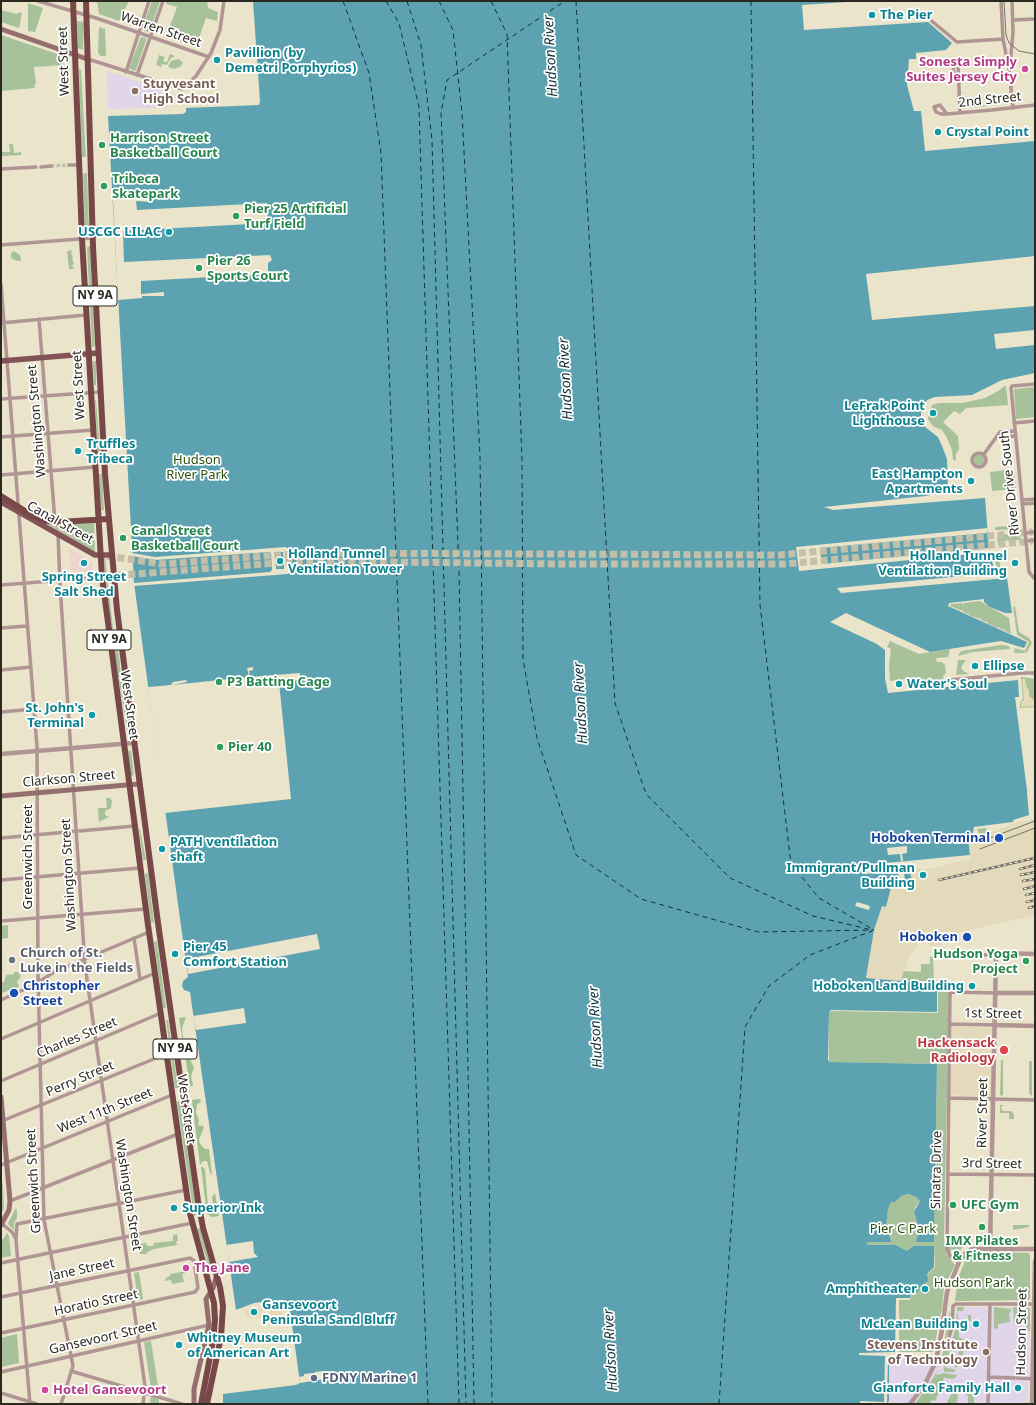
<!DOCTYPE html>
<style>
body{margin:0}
#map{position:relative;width:1036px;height:1405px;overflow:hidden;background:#eae4cb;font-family:"Noto Sans",sans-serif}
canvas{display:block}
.frame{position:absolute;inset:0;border:2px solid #2b291f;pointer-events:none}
</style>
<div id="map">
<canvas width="1036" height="1405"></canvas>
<div class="frame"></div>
</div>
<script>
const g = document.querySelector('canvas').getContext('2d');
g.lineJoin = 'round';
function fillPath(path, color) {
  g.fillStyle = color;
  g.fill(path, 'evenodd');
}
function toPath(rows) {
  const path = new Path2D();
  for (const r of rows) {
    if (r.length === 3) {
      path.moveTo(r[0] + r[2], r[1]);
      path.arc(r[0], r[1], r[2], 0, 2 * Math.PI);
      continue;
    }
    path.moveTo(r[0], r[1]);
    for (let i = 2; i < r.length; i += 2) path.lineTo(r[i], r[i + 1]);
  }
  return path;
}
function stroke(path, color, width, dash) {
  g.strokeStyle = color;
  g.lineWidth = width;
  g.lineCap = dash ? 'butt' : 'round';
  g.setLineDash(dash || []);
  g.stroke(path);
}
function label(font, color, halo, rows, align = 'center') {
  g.font = font + ' "Noto Sans",sans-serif';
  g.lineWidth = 3.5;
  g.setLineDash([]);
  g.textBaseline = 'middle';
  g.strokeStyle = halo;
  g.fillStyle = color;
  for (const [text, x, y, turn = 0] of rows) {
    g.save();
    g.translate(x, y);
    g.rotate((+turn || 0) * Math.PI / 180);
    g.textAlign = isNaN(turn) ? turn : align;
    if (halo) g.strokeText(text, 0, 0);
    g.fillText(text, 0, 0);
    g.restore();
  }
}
fillPath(toPath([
 [1035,819,1035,915,940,937,940,940,942,940,942,944,940,945,929,946,926,932,917,934,914,942,917,944,914,953,910,953,901,981,866,978,874,930,882,906,887,907,891,888,903,885,910,873,906,870,932,868,970,859,969,842,1014,823],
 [954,1026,992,1028,991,1095,990,1097,950,1095,952,1029]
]), '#e2daba');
fillPath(toPath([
 [69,548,92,562,93,571,71,572]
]), '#edd4cc');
fillPath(toPath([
 [107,71,162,90,156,108,108,109],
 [957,1307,1030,1308,1028,1404,887,1404,888,1355,933,1357,940,1363,944,1348,949,1344,956,1326]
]), '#e0d5e9');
fillPath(toPath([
 [97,1,129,1,119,21,99,14],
 [152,1,160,1,150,31,147,32,142,29],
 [167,1,207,1,208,8,218,12,217,21,206,18,196,47,176,40,180,29,170,26,177,7,166,4],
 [28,3,43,8,35,32,28,31],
 [1,10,17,14,19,12,22,13,19,28,1,22],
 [77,21,84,22,83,50,78,48],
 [99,27,105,29,106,56,100,56,98,52],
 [1,35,63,56,63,65,34,67,36,84,34,85,35,88,1,91],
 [141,37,146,38,146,41,136,70,134,71,129,68],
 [170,54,175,56,170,59,167,65,162,64,161,67,156,65,159,55,165,57,163,61,167,62],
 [179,59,183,63,180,67,173,69,168,67,171,61],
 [79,69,81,70,86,157,82,157],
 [967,96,965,97,965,102,968,103,968,106,988,105,988,106,963,108,962,96],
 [1021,127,1024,137,1016,138,1015,128],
 [9,144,13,144,14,153,21,152,21,155,1,156,1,152,10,152],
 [87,173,89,229,85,230,83,174],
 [90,246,95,346,92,347,87,247],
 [73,250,71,252,73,258,72,258,74,264,72,265,74,269,69,269,67,251],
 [14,251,20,255,21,261,17,261,11,258,11,253],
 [93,361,96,361,96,385,94,385],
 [1004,386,1006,386,1008,405,966,408,960,414,954,411,943,422,958,436,959,450,956,454,956,461,953,460,952,450,946,436,942,430,933,426,928,419,932,405,939,403,963,403,985,398,1000,390],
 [1035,387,1035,417,1016,419,1014,389],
 [95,400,96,400,101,460,98,460],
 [979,460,5.5],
 [1014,469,1016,489,992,491,990,472],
 [99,474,102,474,104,510,101,510],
 [91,522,94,524,95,552,48,526],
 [1018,525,1018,529,995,530,995,527],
 [999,533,1020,537,1020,540,1000,541,1000,546,998,545,997,536],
 [994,554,999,554,1001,573,1005,573,1004,574,998,575],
 [105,557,115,645,119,654,121,676,118,677,108,602,104,558],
 [980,601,1009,618,1011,634,1005,631,1005,629,1003,630,999,628,999,626,997,628,987,623,987,620,986,622,981,620,981,617,980,619,969,615,969,612,968,614,963,612,963,609,962,611,950,606,951,604,962,603,964,605,964,603],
 [1015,606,1019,632,1029,638,1032,643,1027,652,1023,653,1014,653,1015,648,1025,651,1029,642,1017,635,1013,607],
 [890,641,919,654,950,649,948,657,936,658,937,662,942,662,945,665,946,673,943,676,944,681,952,681,952,683,918,685,905,679,890,681,889,664,891,649,887,647],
 [1001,645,1009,646,1010,649,973,652,958,656,961,651],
 [958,660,966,660,961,667,963,671,969,674,956,675],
 [1021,677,1035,679,1035,707,1020,708,1020,702,1023,699],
 [122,680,129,735,128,736,119,681],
 [131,750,134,775,131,776,128,751],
 [106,798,110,798,112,801,111,808,105,811,105,815,109,817,99,822,98,808,107,808],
 [986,828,988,833,980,836,977,829],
 [139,829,140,829,146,860,143,860],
 [148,873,154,922,151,923,145,874],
 [8,925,8,938,1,939,1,926],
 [157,941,166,1008,163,1008,154,942],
 [930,957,933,957,934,983,923,981,901,981,904,971,921,972,921,964,930,964],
 [14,972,18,972,21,976,17,982,19,987,2,993,1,982,4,982,6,975,14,974],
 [938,988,944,988,944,992,949,992,944,1240,947,1255,955,1265,944,1287,942,1308,934,1347,935,1348,933,1352,899,1352,899,1298,910,1298,911,1293,916,1292,927,1281,927,1275,935,1267,934,1246,913,1246,907,1251,896,1245,867,1245,867,1241,892,1241,886,1225,888,1209,891,1202,895,1202,901,1196,908,1194,916,1197,920,1201,916,1206,914,1212,919,1229,916,1242,934,1242,937,1064,830,1062,829,1060,829,1012,831,1011,938,1013],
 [166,1020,168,1020,178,1088,175,1088],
 [1001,1060,1003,1060,1003,1096,1000,1095],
 [1029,1061,1032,1061,1032,1096,1029,1094],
 [180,1101,197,1215,194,1216,177,1102],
 [1000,1105,1004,1105,1001,1107,1002,1111,1011,1111,1014,1114,1014,1119,1009,1119,1009,1113,1000,1113],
 [3,1183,4,1208,1,1216,1,1184],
 [15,1209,17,1209,17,1218,14,1223,14,1230,8,1224],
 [1013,1225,1029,1225,1029,1227,1013,1230],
 [200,1228,213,1273,211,1274,197,1229],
 [7,1233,9,1236,11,1256,1,1258,1,1242],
 [177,1234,178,1241,176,1242,177,1245,154,1249,147,1252,147,1254,140,1254,138,1244,146,1243,147,1246,153,1246,154,1243,173,1241,173,1235],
 [948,1245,964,1245,955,1258,951,1256,955,1254,955,1250,951,1249,951,1252,949,1252],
 [990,1252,1029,1253,1030,1255,1030,1299,1028,1300,955,1301,958,1278,965,1261,973,1253],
 [187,1271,186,1273,182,1274,184,1282,172,1284,171,1280,164,1281,167,1277,170,1276,170,1274],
 [139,1272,143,1299,138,1300,134,1273],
 [957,1307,964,1307,963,1311,957,1311,959,1321,968,1321,968,1315,971,1315,971,1321,958,1323,959,1337,969,1342,962,1343,960,1347,964,1344,963,1355,959,1355,957,1368,955,1367,955,1364,960,1348,950,1351,948,1357,945,1358,945,1367,955,1370,955,1372,944,1372,944,1363,940,1363,944,1348,951,1344,956,1326],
 [994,1307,1011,1309,1011,1312,1009,1313,1010,1322,998,1324,998,1329,994,1328],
 [1013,1307,1030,1308,1030,1331,1026,1331,1026,1324,1014,1322],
 [950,1309,951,1328,945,1341,945,1338],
 [17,1334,19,1363,1,1367,1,1338],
 [151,1341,159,1393,159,1404,150,1404,151,1389,144,1342],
 [941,1370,936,1372,937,1375,944,1373,957,1375,954,1379,934,1377,937,1371],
 [955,1390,958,1393,957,1402,955,1401,957,1404,946,1404,948,1404,947,1402,953,1391],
 [963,1392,978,1392,974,1393,974,1404,968,1404,968,1396]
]), '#a7c19b');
fillPath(toPath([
 [186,1017,182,1028,184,1046,194,1068,191,1076,193,1085,190,1087,179,1018],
 [200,1099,201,1102,197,1104,196,1113,199,1120,198,1125,203,1126,204,1127,199,1140,200,1144,205,1149,209,1149,212,1175,210,1173,207,1161,203,1161,200,1165,192,1100],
 [201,1167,203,1167,205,1170,208,1206,210,1211,214,1209,212,1197,215,1193,219,1216,212,1217,207,1214],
 [934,1377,944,1378,941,1386,946,1390,940,1390,935,1401,932,1400,929,1404,915,1404]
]), '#a1c091');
fillPath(toPath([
 [1022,679,1025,679,1026,686,1029,690,1029,696,1035,701,1035,706,1021,707,1021,702,1024,700],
 [282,1305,283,1315,270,1317,269,1310,262,1311,262,1313,266,1313,266,1317,247,1317,245,1310]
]), '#e4dab5');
fillPath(toPath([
 [253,1,862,1,802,5,804,30,928,22,952,43,946,50,916,53,916,59,909,59,907,85,914,111,921,111,925,151,1035,141,1035,256,866,274,872,320,1035,306,1035,330,994,334,996,349,1035,345,1035,373,1002,380,972,395,935,397,927,400,921,413,921,418,925,427,938,437,942,446,947,459,948,490,936,492,936,494,925,496,824,507,833,510,985,498,989,548,991,552,994,573,837,588,841,593,1007,578,1012,613,1005,613,990,607,984,602,984,599,949,603,948,606,1027,642,1024,648,1001,641,930,652,846,613,830,622,877,644,885,650,885,678,888,693,1018,680,1019,697,1015,697,1029,806,1035,806,1035,819,974,827,972,838,968,838,970,855,865,865,865,874,906,870,910,873,913,882,911,884,891,888,886,907,882,906,874,930,866,978,924,983,937,986,937,1012,831,1010,829,1012,828,1060,830,1062,937,1064,934,1242,916,1242,919,1229,914,1212,920,1201,916,1197,908,1194,901,1196,895,1202,891,1202,888,1209,886,1227,892,1242,867,1242,867,1245,896,1245,907,1251,913,1246,934,1246,934,1267,927,1274,928,1281,921,1286,917,1292,911,1292,910,1298,896,1298,896,1353,894,1356,889,1357,889,1401,886,1404,223,1404,223,1394,296,1385,300,1383,289,1303,283,1300,256,1303,236,1310,190,992,184,990,182,986,183,981,188,977,134,583,108,116,183,114,186,112,186,108,259,105,260,101],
 [968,130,968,136,956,137,956,131]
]), '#5da2b1');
fillPath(toPath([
 [146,197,150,197,151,202,136,201,137,210,267,203,268,223,123,231,124,262,270,255,272,260,268,263,268,274,253,275,252,276,247,275,141,281,141,294,164,292,164,296,142,296,142,298,118,300,113,199,146,199],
 [988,528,987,533,820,548,822,564,989,548,991,552,799,571,796,547],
 [286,547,288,549,290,572,288,574,134,586,134,583,270,572,272,570,271,553,269,552,155,560,132,556,132,553,155,557],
 [275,552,283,552,284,569,276,569],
 [253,667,253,670,249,671,250,677,300,673,300,680,279,682,291,799,165,813,148,687,171,685,173,682,186,680,187,682,172,685,249,677,247,668],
 [1027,792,1029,792,1030,804,1034,804,1035,819,1014,823,1013,820,1029,815],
 [907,846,907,853,902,854,903,861,901,861,900,854,888,855,887,848],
 [904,870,905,885,903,885,903,883,899,884,898,871],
 [857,902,870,906,869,910,855,906],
 [317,934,320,949,188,974,186,959],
 [244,1008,246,1023,196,1030,193,1016],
 [253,1241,254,1253,258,1257,229,1262,226,1245],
 [896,1298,910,1298,910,1300,898,1300,897,1353,896,1356,888,1356,887,1404,860,1404,860,1401,884,1402,885,1356,859,1355,859,1353,895,1352],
 [283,1300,289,1303,256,1305,237,1311,236,1310,254,1303],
 [324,1371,324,1377,350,1373,351,1375,300,1383,299,1377,304,1376,304,1374,313,1373,314,1375,315,1372]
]), '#eae4cb');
stroke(toPath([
 [343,1,369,73,381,153,428,1404],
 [386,1,399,23,419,107,459,1404],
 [407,1,421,45,432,140,466,1404],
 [439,1,453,30,462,113,480,456,492,1404],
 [491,1,507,34,522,460,523,659,537,738,576,855,641,899,758,932,874,930],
 [576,1,615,703,646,794,730,878,813,916,872,930],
 [751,1,760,605,791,864,819,898,874,930],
 [474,1404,459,570,441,113,447,80,565,1],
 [719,1404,745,1027,769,986,810,955,872,931]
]), '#10333a', 1, [5, 4]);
stroke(toPath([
 [51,166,69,165]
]), '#c4bfa9', 3.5, [3.5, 2]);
stroke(toPath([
 [41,519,75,541],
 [107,556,163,564,306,553,779,555,1033,532],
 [97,577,302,561,563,564,785,564,1033,541]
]), '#c4bfa9', 7, [7, 3.5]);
stroke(toPath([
 [38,1,96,18,209,57],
 [1001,1,1003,39,1009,69,1013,108],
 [927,17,957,42,1003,39],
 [1013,20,1035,19],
 [88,59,182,89,196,76,211,53,220,30,224,1],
 [1010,66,1013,32,1012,1],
 [126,72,149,1],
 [137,75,163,1],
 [958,75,953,72,954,63,958,64,960,113],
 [947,114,940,105,934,107,936,112,941,114,947,114,992,110,1035,105],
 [69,165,79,165],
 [41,167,51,166],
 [1,169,36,167],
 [1,245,92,238],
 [1,284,37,747,38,976,44,1220,73,1366,61,1404],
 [39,319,55,522],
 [1,323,86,315],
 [1035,384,1012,386,1011,388,1029,572,1035,579],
 [1,399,100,392],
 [1014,423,1035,421],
 [1,437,93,430],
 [997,437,1016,436],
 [979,460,7],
 [984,454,1000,432,1015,431],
 [1,475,95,467],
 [1022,500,1035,499],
 [1023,504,1035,503],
 [1025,533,1035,532],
 [58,534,60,585,85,965,145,1386,143,1404],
 [1026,541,1035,540],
 [1,585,102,577],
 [1,628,27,626],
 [1,670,31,667],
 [949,680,1022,673,1035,673],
 [1,712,34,709],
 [1,838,135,826],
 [1,880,140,868],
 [1,921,146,909],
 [134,938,140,979],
 [943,954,996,955],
 [1,1000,34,985,54,972,149,932],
 [950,1024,995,1025],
 [1,1039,155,973],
 [1,1081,161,1013],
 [949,1098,1035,1100],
 [2,1121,166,1054],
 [1,1165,172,1095],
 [948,1174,1035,1175],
 [10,1201,178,1134],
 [1,1223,12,1232,16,1239],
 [959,1262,950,1256,947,1249,950,992,996,993],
 [1,1263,192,1223],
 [1,1297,190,1258,194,1261,198,1288,195,1292,1,1333],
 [940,1344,947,1343,952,1328,953,1306,956,1304,1035,1304],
 [71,1371,182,1404],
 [1,1372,209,1325],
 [989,1377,1015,1378],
 [1017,1378,1035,1379],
 [1,1393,37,1404],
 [30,1404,16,1240,17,1224,186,1190],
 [988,1404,990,1304]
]), '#b09594', 3.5);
stroke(toPath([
 [1,754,133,743],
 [996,993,1035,993],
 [995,1025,1035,1026],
 [990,1249,996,955,1002,953,1035,954],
 [910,1404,925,1384,936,1361,942,1330,947,1292,959,1262,966,1253,972,1249,1035,1249],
 [1032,1404,1035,1261]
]), '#b09594', 4.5);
stroke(toPath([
 [1,29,87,59],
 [1,796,138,784],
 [1,1097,10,1201,9,1210,1,1225],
 [194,1404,194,1389,209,1325,206,1299,213,1288,217,1274]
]), '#956f6f', 5);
stroke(toPath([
 [1,361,98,353],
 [1,502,95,555,111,555]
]), '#815354', 5.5);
stroke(toPath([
 [73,1,82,239,102,577,148,925,189,1210,214,1303,215,1320,213,1341,201,1404],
 [86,1,93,247,105,474,117,610,158,923,198,1201,203,1228,220,1287,223,1306,221,1337,207,1404],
 [1,496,33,516,45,521,59,522,108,519]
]), '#784848', 6);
stroke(toPath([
 [1004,1,1006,35,1009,43,1019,51,1035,54],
 [977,843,1035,821],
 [980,849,1035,828]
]), '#757262', 1);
const rail = toPath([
 [1020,869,1035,865],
 [1021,875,1035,872],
 [939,880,1035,858],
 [1023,881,1035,879],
 [1024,889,1035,886],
 [1026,895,1035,893],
 [1027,902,1035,900],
 [1029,908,1035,906]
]);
stroke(rail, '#757262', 2.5);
stroke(rail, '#fff', 1, [3]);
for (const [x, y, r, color] of [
 [872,15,4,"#0f9aa8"],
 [217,60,4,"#0f9aa8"],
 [1025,69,4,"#d1479c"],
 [135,91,4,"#8d6e63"],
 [938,132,4,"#0f9aa8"],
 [102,145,4,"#2e9e5b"],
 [104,186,4,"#2e9e5b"],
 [236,216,4,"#2e9e5b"],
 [169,232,4,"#0f9aa8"],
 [199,268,4,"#2e9e5b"],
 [933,413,4,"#0f9aa8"],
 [78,451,4,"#0f9aa8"],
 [971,481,4,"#0f9aa8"],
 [123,538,4,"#2e9e5b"],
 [280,561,4,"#0f9aa8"],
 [84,563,4,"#0f9aa8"],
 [1015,563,4,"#0f9aa8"],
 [975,666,4,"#0f9aa8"],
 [219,682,4,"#2e9e5b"],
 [899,684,4,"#0f9aa8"],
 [92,715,4,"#0f9aa8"],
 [220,747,4,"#2e9e5b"],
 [999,838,5,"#1a4fb4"],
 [162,849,4,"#0f9aa8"],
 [923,875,4,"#0f9aa8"],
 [967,937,5,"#1a4fb4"],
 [175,954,4,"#0f9aa8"],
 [12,960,4,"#6b7280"],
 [1026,961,4,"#2e9e5b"],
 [972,986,4,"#0f9aa8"],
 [14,993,5,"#1a4fb4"],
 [1004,1050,5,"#e0444e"],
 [953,1205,4,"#2e9e5b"],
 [174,1208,4,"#0f9aa8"],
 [982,1227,4,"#2e9e5b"],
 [186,1268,4,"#d1479c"],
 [925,1289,4,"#0f9aa8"],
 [254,1312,4,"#0f9aa8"],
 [976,1324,4,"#0f9aa8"],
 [179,1345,4,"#0f9aa8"],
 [986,1352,4,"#8d6e63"],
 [314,1378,4,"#5c6f8a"],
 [1018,1388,4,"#0f9aa8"],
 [45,1390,4,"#d1479c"]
]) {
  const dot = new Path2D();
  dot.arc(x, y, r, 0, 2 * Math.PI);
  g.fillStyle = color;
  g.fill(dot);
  stroke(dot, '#fff', 1.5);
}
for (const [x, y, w] of [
 [95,296,44],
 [109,640,44],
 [175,1049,44]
]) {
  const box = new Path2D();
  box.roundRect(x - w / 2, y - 10, w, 20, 3);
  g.fillStyle = '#fff';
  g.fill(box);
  stroke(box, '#2b291f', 1);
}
label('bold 12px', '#2b291f', null, [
 ["NY 9A",95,296],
 ["NY 9A",109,640],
 ["NY 9A",175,1049]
]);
label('bold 13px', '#0d838f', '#fff', [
 ["The Pier",880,15],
 ["Pavillion (by",225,53],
 ["Demetri Porphyrios)",225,68],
 ["Crystal Point",946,132],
 ["USCGC LILAC",161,232,"right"],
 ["LeFrak Point",925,406,"right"],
 ["Lighthouse",925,421,"right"],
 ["Truffles",86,444],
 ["Tribeca",86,459],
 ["East Hampton",963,474,"right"],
 ["Apartments",963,489,"right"],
 ["Holland Tunnel",288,554],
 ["Ventilation Tower",288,569],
 ["Holland Tunnel",1007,556,"right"],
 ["Ventilation Building",1007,571,"right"],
 ["Spring Street",84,577,"center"],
 ["Salt Shed",84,592,"center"],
 ["Ellipse",983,666],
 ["Water's Soul",907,684],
 ["St. John's",84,708,"right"],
 ["Terminal",84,723,"right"],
 ["PATH ventilation",170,842],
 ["shaft",170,857],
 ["Immigrant/Pullman",915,868,"right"],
 ["Building",915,883,"right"],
 ["Pier 45",183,947],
 ["Comfort Station",183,962],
 ["Hoboken Land Building",964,986,"right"],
 ["Superior Ink",182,1208],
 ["Amphitheater",917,1289,"right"],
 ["Gansevoort",262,1305],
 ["Peninsula Sand Bluff",262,1320],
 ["McLean Building",968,1324,"right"],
 ["Whitney Museum",187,1338],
 ["of American Art",187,1353],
 ["Gianforte Family Hall",1010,1388,"right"]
], 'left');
label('13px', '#2b291f', '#fff', [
 ["Warren Street",161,30,19],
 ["West Street",64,61,-92],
 ["2nd Street",990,100,-6],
 ["West Street",79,385,-93],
 ["Washington Street",37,421,-95],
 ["River Drive South",1010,483,-96],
 ["Canal Street",60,523,29],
 ["West Street",129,705,82],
 ["Clarkson Street",69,779,-5],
 ["Greenwich Street",28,857,-90],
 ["Washington Street",69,875,-93],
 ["1st Street",993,1014,1],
 ["Charles Street",77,1038,-23],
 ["Perry Street",80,1079,-23],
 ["West Street",186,1109,82],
 ["West 11th Street",105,1111,-22],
 ["River Street",983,1113,-89],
 ["3rd Street",992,1164,1],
 ["Sinatra Drive",937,1170,-89],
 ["Greenwich Street",34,1181,-93],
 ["Washington Street",128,1195,81],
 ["Jane Street",82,1270,-12],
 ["Horatio Street",96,1303,-12],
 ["Hudson Street",1022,1332,-89],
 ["Gansevoort Street",103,1338,-13]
]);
label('bold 13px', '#b23c85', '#fff', [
 ["Sonesta Simply",1017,62,"right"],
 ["Suites Jersey City",1017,77,"right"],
 ["The Jane",194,1268],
 ["Hotel Gansevoort",53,1390]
], 'left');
label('bold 13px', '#785e54', '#fff', [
 ["Stuyvesant",143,84],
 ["High School",143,99],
 ["Stevens Institute",978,1345,"right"],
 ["of Technology",978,1360,"right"]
], 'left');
label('bold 13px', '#27864d', '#fff', [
 ["Harrison Street",110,138],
 ["Basketball Court",110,153],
 ["Tribeca",112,179],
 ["Skatepark",112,194],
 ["Pier 25 Artificial",244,209],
 ["Turf Field",244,224],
 ["Pier 26",207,261],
 ["Sports Court",207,276],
 ["Canal Street",131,531],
 ["Basketball Court",131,546],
 ["P3 Batting Cage",227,682],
 ["Pier 40",228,747],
 ["Hudson Yoga",1018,954,"right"],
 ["Project",1018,969,"right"],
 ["UFC Gym",961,1205],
 ["IMX Pilates",982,1241,"center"],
 ["& Fitness",982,1256,"center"]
], 'left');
label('13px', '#2b5211', '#fff', [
 ["Hudson",197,460],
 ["River Park",197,475],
 ["Pier C Park",903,1229],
 ["Hudson Park",973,1283]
]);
label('bold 13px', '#164399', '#fff', [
 ["Hoboken Terminal",990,838],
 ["Hoboken",958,937],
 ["Christopher",23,986,"left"],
 ["Street",23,1001,"left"]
], 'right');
label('bold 13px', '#5b616d', '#fff', [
 ["Church of St.",20,953],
 ["Luke in the Fields",20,968]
], 'left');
label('bold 13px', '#be3a42', '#fff', [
 ["Hackensack",995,1043],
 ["Radiology",995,1058]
], 'right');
label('bold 13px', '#4e5e75', '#fff', [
 ["FDNY Marine 1",322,1378]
], 'left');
label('italic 14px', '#10333a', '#fff', [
 ["Hudson River",551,56,-93],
 ["Hudson River",566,379,-93],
 ["Hudson River",581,703,-93],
 ["Hudson River",596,1027,-93],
 ["Hudson River",611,1350,-93]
]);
</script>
